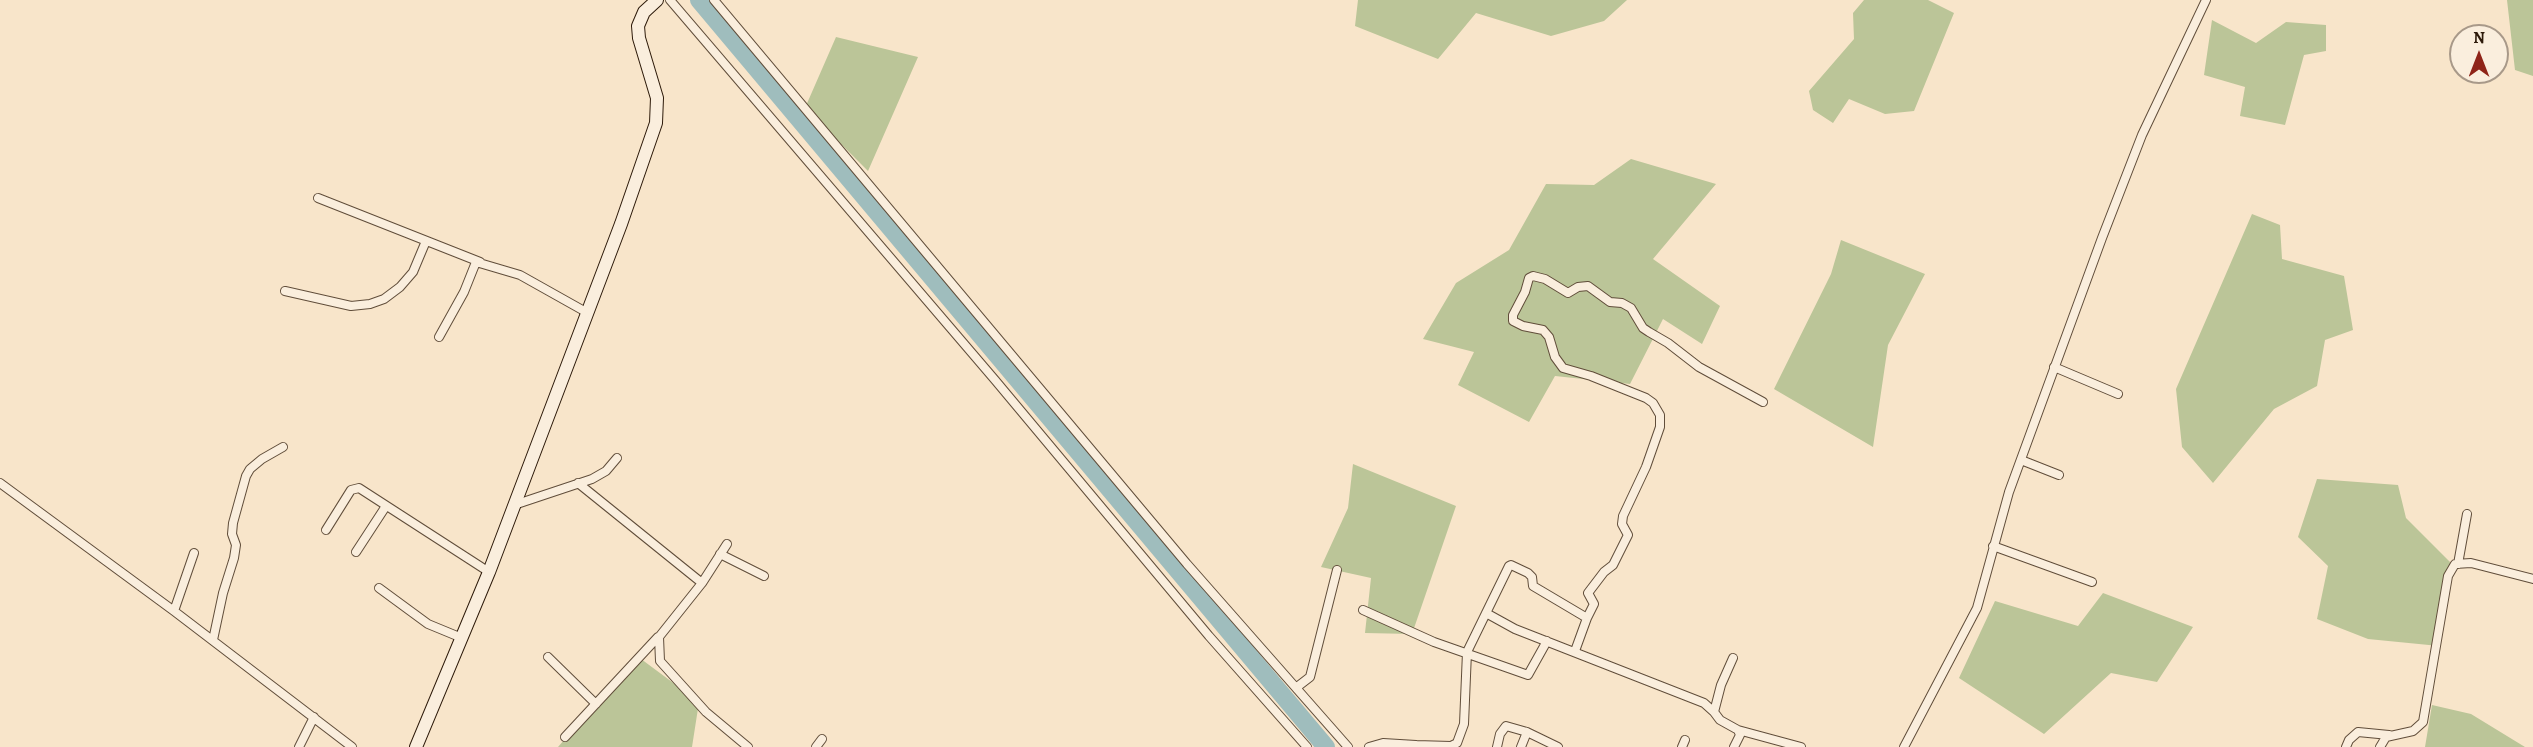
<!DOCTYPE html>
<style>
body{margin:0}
#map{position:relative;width:2533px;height:747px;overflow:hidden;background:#f8e5ca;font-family:Alegreya,serif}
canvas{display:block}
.north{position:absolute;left:2449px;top:24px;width:60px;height:60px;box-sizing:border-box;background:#faeedd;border:2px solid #a89989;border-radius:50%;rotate:0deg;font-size:16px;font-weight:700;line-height:24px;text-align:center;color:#2d1a0a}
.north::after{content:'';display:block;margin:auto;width:21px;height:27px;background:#8f2418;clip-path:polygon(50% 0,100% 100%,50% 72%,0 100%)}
</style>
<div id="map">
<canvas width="2533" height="747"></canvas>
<div class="north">N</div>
</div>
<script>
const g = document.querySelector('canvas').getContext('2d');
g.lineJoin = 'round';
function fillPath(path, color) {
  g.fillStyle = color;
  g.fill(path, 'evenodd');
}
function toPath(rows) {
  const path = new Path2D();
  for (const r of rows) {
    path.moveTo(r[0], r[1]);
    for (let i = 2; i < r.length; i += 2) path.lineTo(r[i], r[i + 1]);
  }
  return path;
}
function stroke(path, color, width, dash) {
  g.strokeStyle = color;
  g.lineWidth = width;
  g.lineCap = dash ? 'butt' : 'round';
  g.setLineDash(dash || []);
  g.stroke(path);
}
fillPath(toPath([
 [1358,0,1627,0,1604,21,1551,36,1476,13,1438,59,1355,26],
 [1864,0,1928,0,1954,13,1914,111,1885,114,1849,99,1833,123,1813,110,1809,91,1854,39,1853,13],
 [2507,0,2533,0,2533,76,2515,70],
 [2212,20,2256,43,2286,22,2326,25,2326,51,2304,55,2285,125,2240,116,2245,87,2204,75],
 [836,37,918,57,868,171,805,108],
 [1631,159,1716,184,1653,259,1720,306,1702,344,1663,319,1630,384,1555,376,1529,422,1458,385,1474,352,1423,339,1456,283,1509,250,1546,184,1594,185],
 [2252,214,2280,225,2282,259,2344,276,2353,330,2325,340,2317,386,2274,409,2213,483,2182,447,2176,389],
 [1841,240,1925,274,1888,345,1873,447,1774,389,1831,274],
 [1353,464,1456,506,1412,634,1365,633,1371,578,1321,567,1348,508],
 [2317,479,2398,485,2406,518,2454,566,2439,646,2368,639,2317,619,2328,566,2298,537],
 [2103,593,2193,627,2157,682,2111,673,2044,734,1959,678,1995,601,2078,626],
 [637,656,699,702,692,747,558,747],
 [2432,705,2471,714,2525,747,2425,747]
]), '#bbc598');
stroke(toPath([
 [700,2,702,0]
]), '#717c75', 3);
stroke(toPath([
 [699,0,1326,747]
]), '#9fbdbd', 18);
const street = toPath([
 [670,0,995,380,1209,636,1307,747],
 [714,0,1187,564,1348,747],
 [318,198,480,262],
 [285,291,351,306,370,304,384,299,400,287,413,272,426,241],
 [439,337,464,292,476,262,520,275,586,312],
 [2054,367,2118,394],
 [2021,460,2059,475],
 [0,483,174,611,352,747],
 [578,483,702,583,727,544],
 [514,505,592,479,606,471,617,458],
 [326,530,351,490,359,488,489,572],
 [1993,546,2092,582],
 [356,552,386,506],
 [720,554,764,576],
 [2458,564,2467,514],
 [702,583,659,637,660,661,706,712,748,747],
 [379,588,428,624,462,638],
 [1363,610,1434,642,1528,675,1547,641],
 [174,611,194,553],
 [1486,613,1515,629,1704,703,1714,712],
 [213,640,223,593,234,558,236,545,232,534,233,523,246,476,250,469,262,459,283,447],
 [1575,651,1587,618],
 [548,657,596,704],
 [1733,658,1721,685,1714,712,1720,720,1738,730,1740,735,1734,747],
 [1297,687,1310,677,1337,570],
 [1738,730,1801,747],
 [565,737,658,637],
 [299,747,314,717],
 [816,747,822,739],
 [1369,747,1383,743,1416,745],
 [1414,747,1416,745,1451,746,1457,743,1464,724,1467,652,1509,566,1511,565,1528,573,1532,577,1533,586,1587,618,1594,604,1588,593,1604,572,1613,565,1628,535,1622,524,1623,516,1646,467,1660,427,1660,415,1653,403,1646,398,1591,376,1563,368,1555,357,1549,337,1543,330,1523,326,1513,321,1513,315,1525,292,1529,278,1533,276,1545,279,1568,293,1578,287,1588,286,1610,302,1622,303,1631,308,1643,328,1649,332,1668,343,1699,367,1763,402],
 [1497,747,1500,734,1506,726,1527,732,1558,747],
 [1521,747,1527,732],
 [1682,747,1685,740],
 [1904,747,1977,608,2009,492,2102,238,2142,135,2206,0],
 [2346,747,2349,740,2358,732,2389,735],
 [2380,747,2386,737,2413,731,2423,722,2448,576,2455,564,2471,563,2533,579]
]);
const secondary = toPath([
 [416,747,489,572,621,224,656,123,657,98,639,38,638,26,644,12,657,0]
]);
stroke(street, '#604d3a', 10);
stroke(secondary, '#2d1a0a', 14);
stroke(street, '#faeedd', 8);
stroke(secondary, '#faeedd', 12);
</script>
